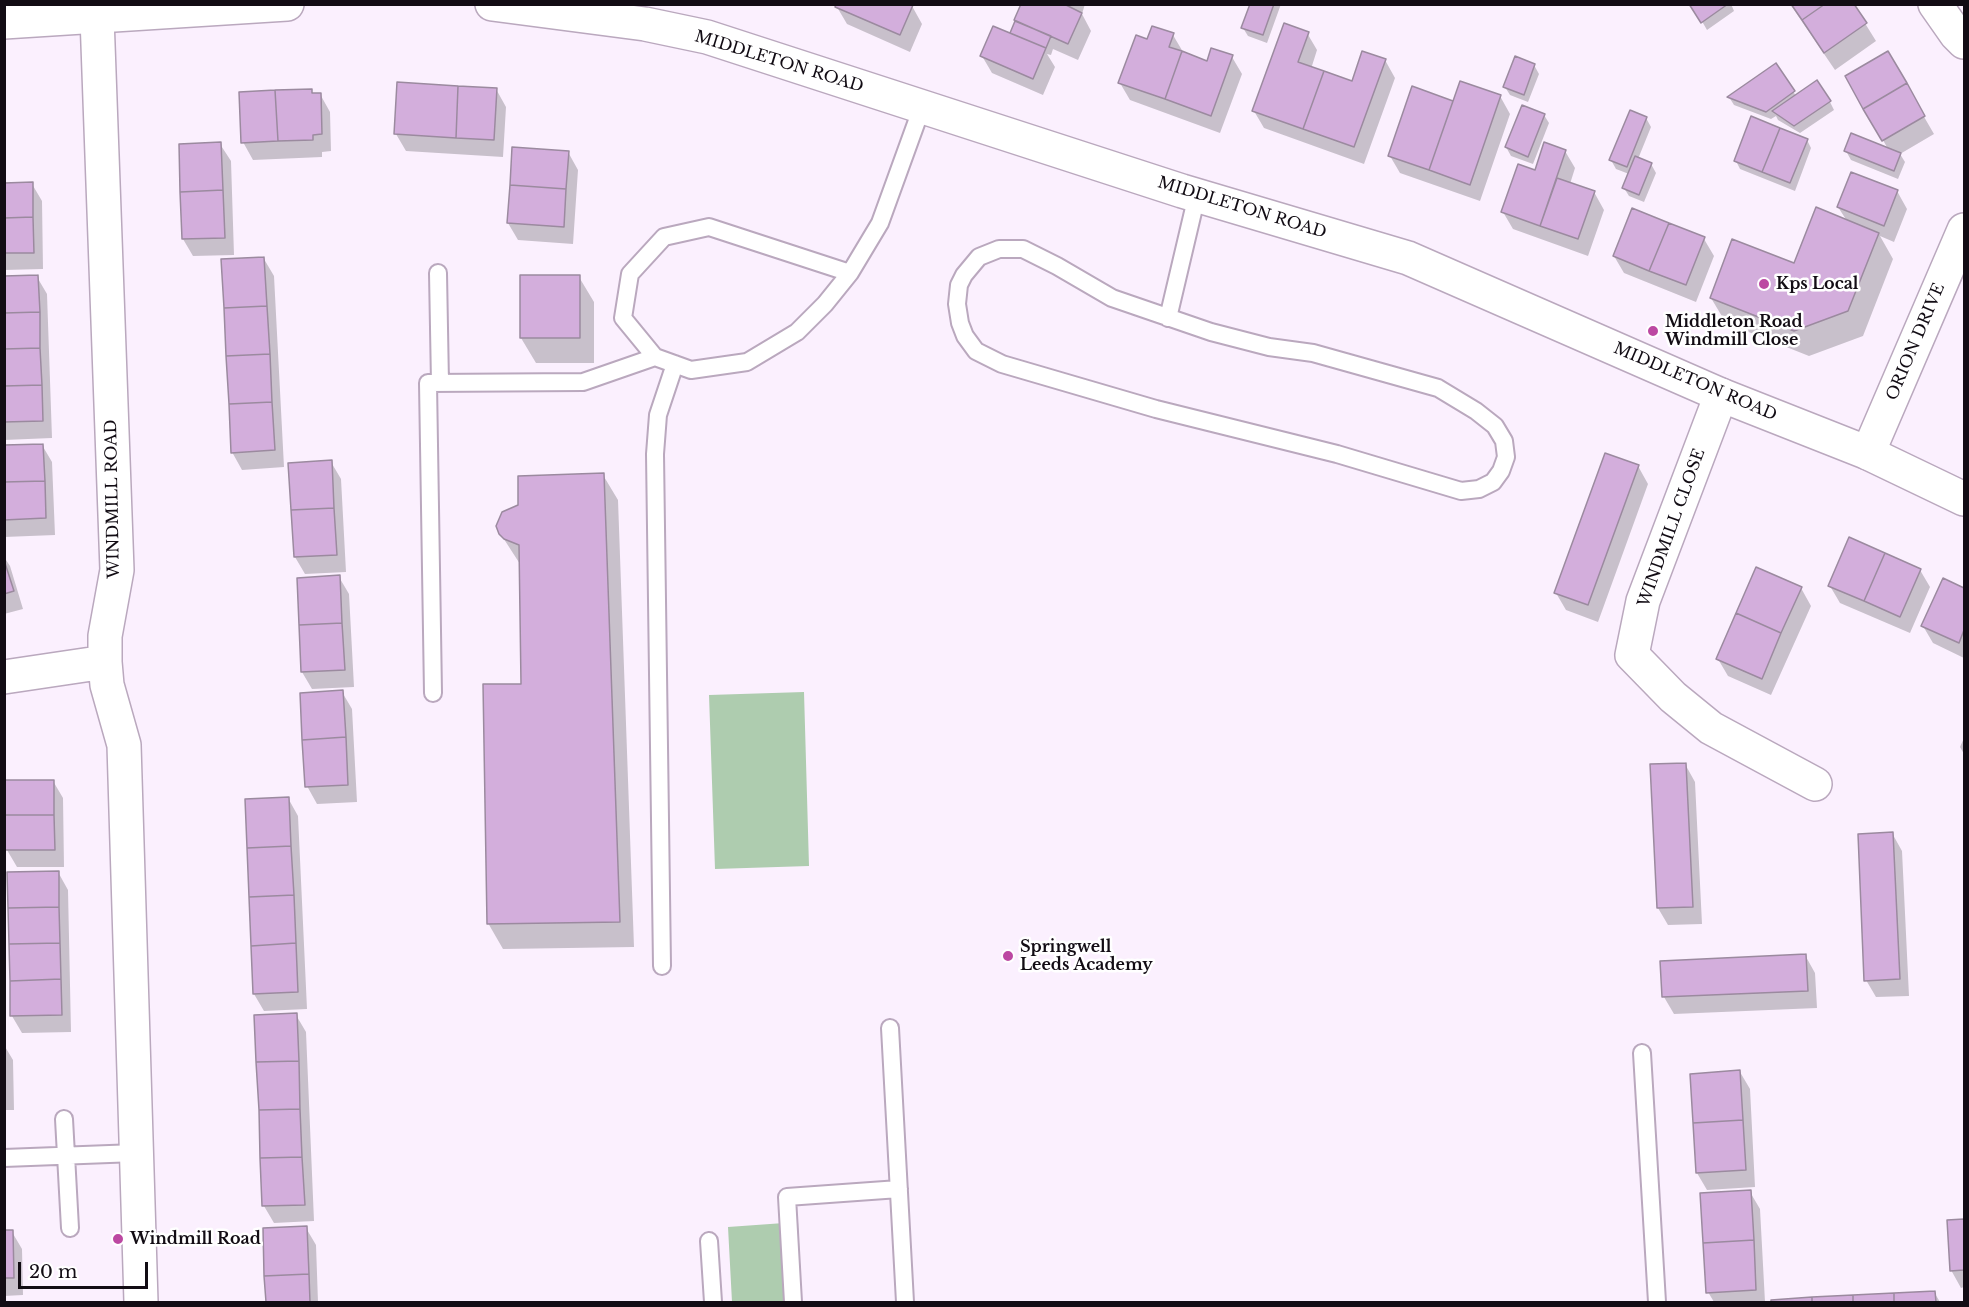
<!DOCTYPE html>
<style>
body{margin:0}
#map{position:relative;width:1969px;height:1307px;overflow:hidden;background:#fbf0fe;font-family:"Libre Baskerville",serif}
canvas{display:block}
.frame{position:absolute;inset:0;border:6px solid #120c14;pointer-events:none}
.scale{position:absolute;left:18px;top:1262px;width:130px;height:27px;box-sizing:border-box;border:3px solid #120c14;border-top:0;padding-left:8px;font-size:18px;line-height:21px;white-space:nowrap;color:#120c14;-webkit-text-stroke:4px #fff;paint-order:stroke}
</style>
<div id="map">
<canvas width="1969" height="1307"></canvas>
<div class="frame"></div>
<div class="scale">20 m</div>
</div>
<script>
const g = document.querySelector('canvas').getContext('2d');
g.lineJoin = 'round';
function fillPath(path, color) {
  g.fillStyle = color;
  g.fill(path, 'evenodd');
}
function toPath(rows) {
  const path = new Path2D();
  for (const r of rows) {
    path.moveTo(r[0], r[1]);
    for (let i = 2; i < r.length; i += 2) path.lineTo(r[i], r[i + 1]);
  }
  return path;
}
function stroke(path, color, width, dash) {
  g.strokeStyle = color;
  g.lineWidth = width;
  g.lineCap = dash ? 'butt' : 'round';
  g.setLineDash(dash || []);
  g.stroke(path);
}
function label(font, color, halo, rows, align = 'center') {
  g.font = font + ' "Libre Baskerville",serif';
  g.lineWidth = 5;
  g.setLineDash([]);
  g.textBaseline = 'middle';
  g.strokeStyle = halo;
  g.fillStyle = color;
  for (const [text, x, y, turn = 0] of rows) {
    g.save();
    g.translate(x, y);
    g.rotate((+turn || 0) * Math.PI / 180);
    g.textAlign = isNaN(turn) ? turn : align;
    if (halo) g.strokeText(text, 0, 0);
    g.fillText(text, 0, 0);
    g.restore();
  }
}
fillPath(toPath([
 [804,692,809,866,715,869,709,695],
 [798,1222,802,1302,732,1302,728,1227]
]), '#aeccaf');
fillPath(toPath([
 [1023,4,1085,4,1082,14,1091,31,1078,60,1053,49,1051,55,1047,54,1055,67,1043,95,992,73,982,56,1011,35],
 [1251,4,1281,4,1267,43,1248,36,1243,28],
 [1692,4,1731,4,1734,11,1707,30],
 [1790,4,1853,4,1876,41,1835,70],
 [912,6,922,24,910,52,847,24,837,7],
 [1307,33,1317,50,1311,69,1352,83,1385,60,1395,78,1364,164,1264,128,1254,111],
 [1173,35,1183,52,1208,62,1232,57,1242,74,1220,133,1130,100,1120,83,1148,41],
 [1887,53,1934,134,1900,154,1905,162,1898,179,1851,160,1846,151,1888,149,1847,76],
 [1534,65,1539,74,1528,102,1510,95,1505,87],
 [1776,65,1796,96,1830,102,1834,110,1800,133,1778,120,1776,116,1771,119,1734,105,1729,97],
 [1413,88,1454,103,1500,96,1510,114,1480,201,1400,173,1390,156],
 [496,89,506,107,503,157,406,151,396,134],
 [311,91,313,94,320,94,330,112,331,151,322,152,322,157,253,160,243,142],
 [1544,115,1549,123,1533,164,1511,156,1506,147],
 [1646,118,1651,127,1638,159,1651,164,1656,173,1644,202,1629,196,1624,188,1629,174,1616,169,1611,160],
 [1807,140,1811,148,1795,191,1740,169,1736,161],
 [220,144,231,161,234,255,193,256,183,239],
 [1565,151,1575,168,1570,184,1594,192,1604,210,1588,256,1513,229,1503,212,1536,172],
 [568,152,578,170,573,244,518,240,508,223],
 [4,184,32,184,42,201,43,269,4,270],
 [1897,191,1907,209,1894,242,1880,236,1893,259,1863,336,1809,356,1726,323,1711,298,1795,265,1847,221,1838,207],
 [1633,210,1704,239,1714,256,1696,302,1624,273,1614,256],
 [264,259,274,276,284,467,242,470,232,452],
 [37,277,47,294,52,438,4,440,4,278],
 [579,277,594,302,594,363,536,363,521,338],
 [42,445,52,462,55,535,4,537,4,446],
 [331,462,341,479,346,572,305,574,295,557],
 [1638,466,1648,484,1598,622,1566,610,1556,593],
 [603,475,618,500,634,947,503,949,488,923,523,685,520,564,500,533],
 [4,557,10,566,23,609,4,614],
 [1920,570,1930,587,1910,633,1840,603,1830,586],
 [339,577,349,594,354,687,312,689,302,672],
 [1944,580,1964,589,1964,658,1933,643,1923,626],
 [1801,588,1811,606,1771,695,1728,676,1718,659],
 [342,692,352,709,357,802,317,804,307,786],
 [1964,738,1964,754,1960,747],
 [1685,764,1695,782,1702,924,1668,925,1658,908],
 [7,781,53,781,63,798,64,867,17,867,7,850],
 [288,798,298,816,307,1009,264,1011,254,994,246,800],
 [1892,833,1902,851,1909,996,1876,997,1866,980],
 [58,872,68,890,71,1032,22,1033,12,1016,8,873],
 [1805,955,1815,973,1817,1008,1674,1014,1664,997,1662,962],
 [296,1015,306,1032,314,1221,274,1223,264,1206],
 [4,1045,13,1060,14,1110,4,1110],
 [1740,1072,1750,1089,1755,1187,1707,1190,1697,1173],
 [1750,1192,1760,1209,1765,1302,1714,1302,1708,1292],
 [1964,1220,1964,1287,1961,1288,1951,1270,1949,1221],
 [306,1228,316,1245,318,1302,267,1302,264,1229],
 [4,1232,12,1232,22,1249,23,1295,4,1296],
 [1934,1292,1940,1302,1773,1302,1773,1301]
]), '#0003');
const building = toPath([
 [836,4,911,4,913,5,900,35,835,7,836,4],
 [1021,4,1064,4,1082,13,1068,44,1014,20,1021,4],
 [1250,4,1274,4,1263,35,1241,28,1250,4],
 [1689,4,1728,4,1701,23,1689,4],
 [1791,4,1825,4,1802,20,1791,4],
 [1825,4,1854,4,1867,23,1824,53,1802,20,1825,4],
 [1015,21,1051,36,1046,48,1010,33,1015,21],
 [1284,23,1309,32,1298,62,1324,71,1303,129,1252,111,1284,23],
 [993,26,1046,48,1033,79,980,56,993,26],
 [1152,26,1174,33,1169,47,1182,51,1165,99,1118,83,1136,35,1147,39,1152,26],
 [1211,48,1233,55,1211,116,1165,99,1182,51,1207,61,1211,48],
 [1362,51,1386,59,1354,147,1303,129,1324,71,1352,81,1362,51],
 [1888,51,1907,83,1863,109,1845,76,1888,51],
 [1515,56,1535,64,1524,95,1503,87,1515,56],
 [1776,63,1795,91,1766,112,1727,97,1776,63],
 [1817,80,1831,101,1794,126,1772,111,1817,80],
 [1460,81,1501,95,1470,185,1429,170,1460,81],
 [397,82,458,86,456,138,394,134,397,82],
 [1907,83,1925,116,1882,141,1863,109,1907,83],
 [458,86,497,88,494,140,456,138,458,86],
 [1412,86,1453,101,1429,170,1388,156,1412,86],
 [312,89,312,93,321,93,322,134,313,135,313,140,278,141,275,90,312,89],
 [275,90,278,141,241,143,239,92,275,90],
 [1522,105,1545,114,1528,157,1505,147,1522,105],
 [1630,110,1647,117,1627,167,1609,160,1630,110],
 [1751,116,1780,128,1762,172,1734,161,1751,116],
 [1780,128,1808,139,1790,183,1762,172,1780,128],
 [1851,133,1901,153,1894,171,1844,151,1851,133],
 [221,142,223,190,180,192,179,144,221,142],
 [1544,142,1566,150,1540,226,1501,212,1518,164,1535,170,1544,142],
 [512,147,569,151,566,189,510,185,512,147],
 [1635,156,1652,163,1639,195,1622,188,1635,156],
 [1851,172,1898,190,1884,226,1837,207,1851,172],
 [1557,178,1595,191,1578,239,1540,226,1557,178],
 [33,182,33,217,4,218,4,183,33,182],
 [510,185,566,189,564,227,507,223,510,185],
 [223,190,225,238,182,239,180,192,223,190],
 [1816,207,1879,233,1848,311,1794,331,1710,298,1732,239,1794,263,1816,207],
 [1632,208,1669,223,1649,271,1613,256,1632,208],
 [33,217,34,253,4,253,4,218,33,217],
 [1669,223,1705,237,1686,285,1649,271,1669,223],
 [264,257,267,306,224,308,221,259,264,257],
 [38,275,40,312,4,313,4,276,38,275],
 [520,275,580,275,580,338,520,338,520,275],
 [267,306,270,354,226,356,224,308,267,306],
 [40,312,40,348,4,349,4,313,40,312],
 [40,348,42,385,4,386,4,349,40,348],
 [270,354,272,402,229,404,226,356,270,354],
 [42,385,43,421,4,422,4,386,42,385],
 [272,402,275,450,231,453,229,404,272,402],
 [43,444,45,481,4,482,4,445,43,444],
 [1605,453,1639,465,1588,605,1554,593,1605,453],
 [332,460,334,508,291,510,288,463,332,460],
 [604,473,620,922,487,924,483,684,521,684,519,545,504,539,499,534,496,526,502,512,518,505,518,476,604,473],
 [45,481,46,518,4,520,4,482,45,481],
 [334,508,337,555,294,557,291,510,334,508],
 [1849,537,1885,553,1864,601,1828,586,1849,537],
 [1885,553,1921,569,1900,617,1864,601,1885,553],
 [4,560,14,591,4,594,4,560],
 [1756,567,1802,587,1781,633,1736,613,1756,567],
 [340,575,342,623,299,625,297,578,340,575],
 [1943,578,1964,588,1964,630,1959,643,1921,626,1943,578],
 [1736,613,1781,633,1762,679,1716,659,1736,613],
 [342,623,345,670,301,672,299,625,342,623],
 [343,690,346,737,302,740,300,693,343,690],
 [346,737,348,785,305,787,302,740,346,737],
 [1686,763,1693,907,1657,908,1650,764,1686,763],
 [5,780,54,780,54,815,5,815,5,780],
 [289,797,291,846,247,848,245,799,289,797],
 [5,815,54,815,55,850,5,850,5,815],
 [1893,832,1900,979,1864,981,1858,834,1893,832],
 [291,846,294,895,249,897,247,848,291,846],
 [59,871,59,907,8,908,7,872,59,871],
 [294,895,296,943,251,946,249,897,294,895],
 [59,907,60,943,9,944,8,908,59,907],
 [60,943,61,979,10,981,9,944,60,943],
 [296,943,298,992,253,994,251,946,296,943],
 [1806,954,1808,991,1662,997,1660,961,1806,954],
 [61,979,62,1015,10,1016,10,981,61,979],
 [297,1013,299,1061,256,1062,254,1015,297,1013],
 [299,1061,300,1109,259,1110,256,1062,299,1061],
 [1740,1070,1743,1120,1693,1123,1690,1074,1740,1070],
 [300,1109,302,1157,260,1158,259,1110,300,1109],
 [1743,1120,1746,1170,1696,1173,1693,1123,1743,1120],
 [302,1157,305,1205,262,1206,260,1158,302,1157],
 [1751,1190,1754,1240,1703,1243,1700,1193,1751,1190],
 [1964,1219,1964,1270,1950,1271,1947,1220,1964,1219],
 [307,1226,309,1274,264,1276,263,1228,307,1226],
 [4,1230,13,1230,14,1278,4,1278,4,1230],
 [1754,1240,1756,1290,1706,1293,1703,1243,1754,1240],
 [309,1274,310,1302,266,1302,264,1276,309,1274],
 [1935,1291,1936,1302,1894,1302,1894,1293,1935,1291],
 [1894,1293,1894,1302,1853,1302,1853,1295,1894,1293],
 [1853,1295,1853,1302,1812,1302,1812,1297,1853,1295],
 [1812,1297,1812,1302,1771,1302,1771,1300,1812,1297]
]);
fillPath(building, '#d3aedc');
stroke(building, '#9b8a9f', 1.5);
const service = toPath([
 [999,249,1023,249,1057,266,1112,298,1211,332,1269,347,1313,353,1438,388,1476,411,1495,426,1504,441,1506,457,1501,471,1493,482,1479,489,1461,491,1337,454,1156,409,1002,364,976,351,965,336,960,323,957,304,959,285,964,275,979,257,999,249],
 [438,273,440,383],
 [850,273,709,227,664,237,630,274,623,318,655,357,691,370,747,362,797,332,825,304,850,273,880,223,922,107],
 [1168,318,1197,195],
 [433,693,428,383,583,382,655,357],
 [662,966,655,454,658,415,675,364],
 [890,1028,905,1302],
 [1642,1053,1657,1302],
 [64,1119,70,1228],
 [4,1158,136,1153],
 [709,1241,713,1302],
 [793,1302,787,1197,899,1189]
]);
const minor = toPath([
 [1935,4,1956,34,1964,42],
 [97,17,117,570,105,636,105,662,107,685,124,745,141,1302],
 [1721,395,1643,601,1632,655,1673,697,1711,728,1815,784],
 [1868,453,1964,230],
 [4,677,105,662]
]);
const tertiary = toPath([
 [492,4,645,24,707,37,1182,191,1408,258,1721,395,1868,453,1964,499],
 [4,22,287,4]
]);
stroke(service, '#baa8be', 20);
stroke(minor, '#baa8be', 36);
stroke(tertiary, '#baa8be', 36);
stroke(service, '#fff', 16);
stroke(minor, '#fff', 33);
stroke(tertiary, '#fff', 33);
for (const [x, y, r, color] of [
 [1764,284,6,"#bc48a2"],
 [1653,331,6,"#bc48a2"],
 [1008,956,6,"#bc48a2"],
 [118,1239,6,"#bc48a2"]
]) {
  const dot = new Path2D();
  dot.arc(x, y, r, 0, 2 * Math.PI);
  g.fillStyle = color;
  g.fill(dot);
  stroke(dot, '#fff', 2);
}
label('16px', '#120c14', '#fff', [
 ["MIDDLETON ROAD",779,62,17],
 ["MIDDLETON ROAD",1242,208,17],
 ["ORION DRIVE",1916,342,-67],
 ["MIDDLETON ROAD",1695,382,23],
 ["WINDMILL ROAD",113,499,-91],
 ["WINDMILL CLOSE",1672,528,-70]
]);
label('bold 16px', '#120c14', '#fff', [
 ["Kps Local",1776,284],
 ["Middleton Road",1665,322],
 ["Windmill Close",1665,340],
 ["Springwell",1020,947],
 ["Leeds Academy",1020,965],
 ["Windmill Road",130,1239]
], 'left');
</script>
